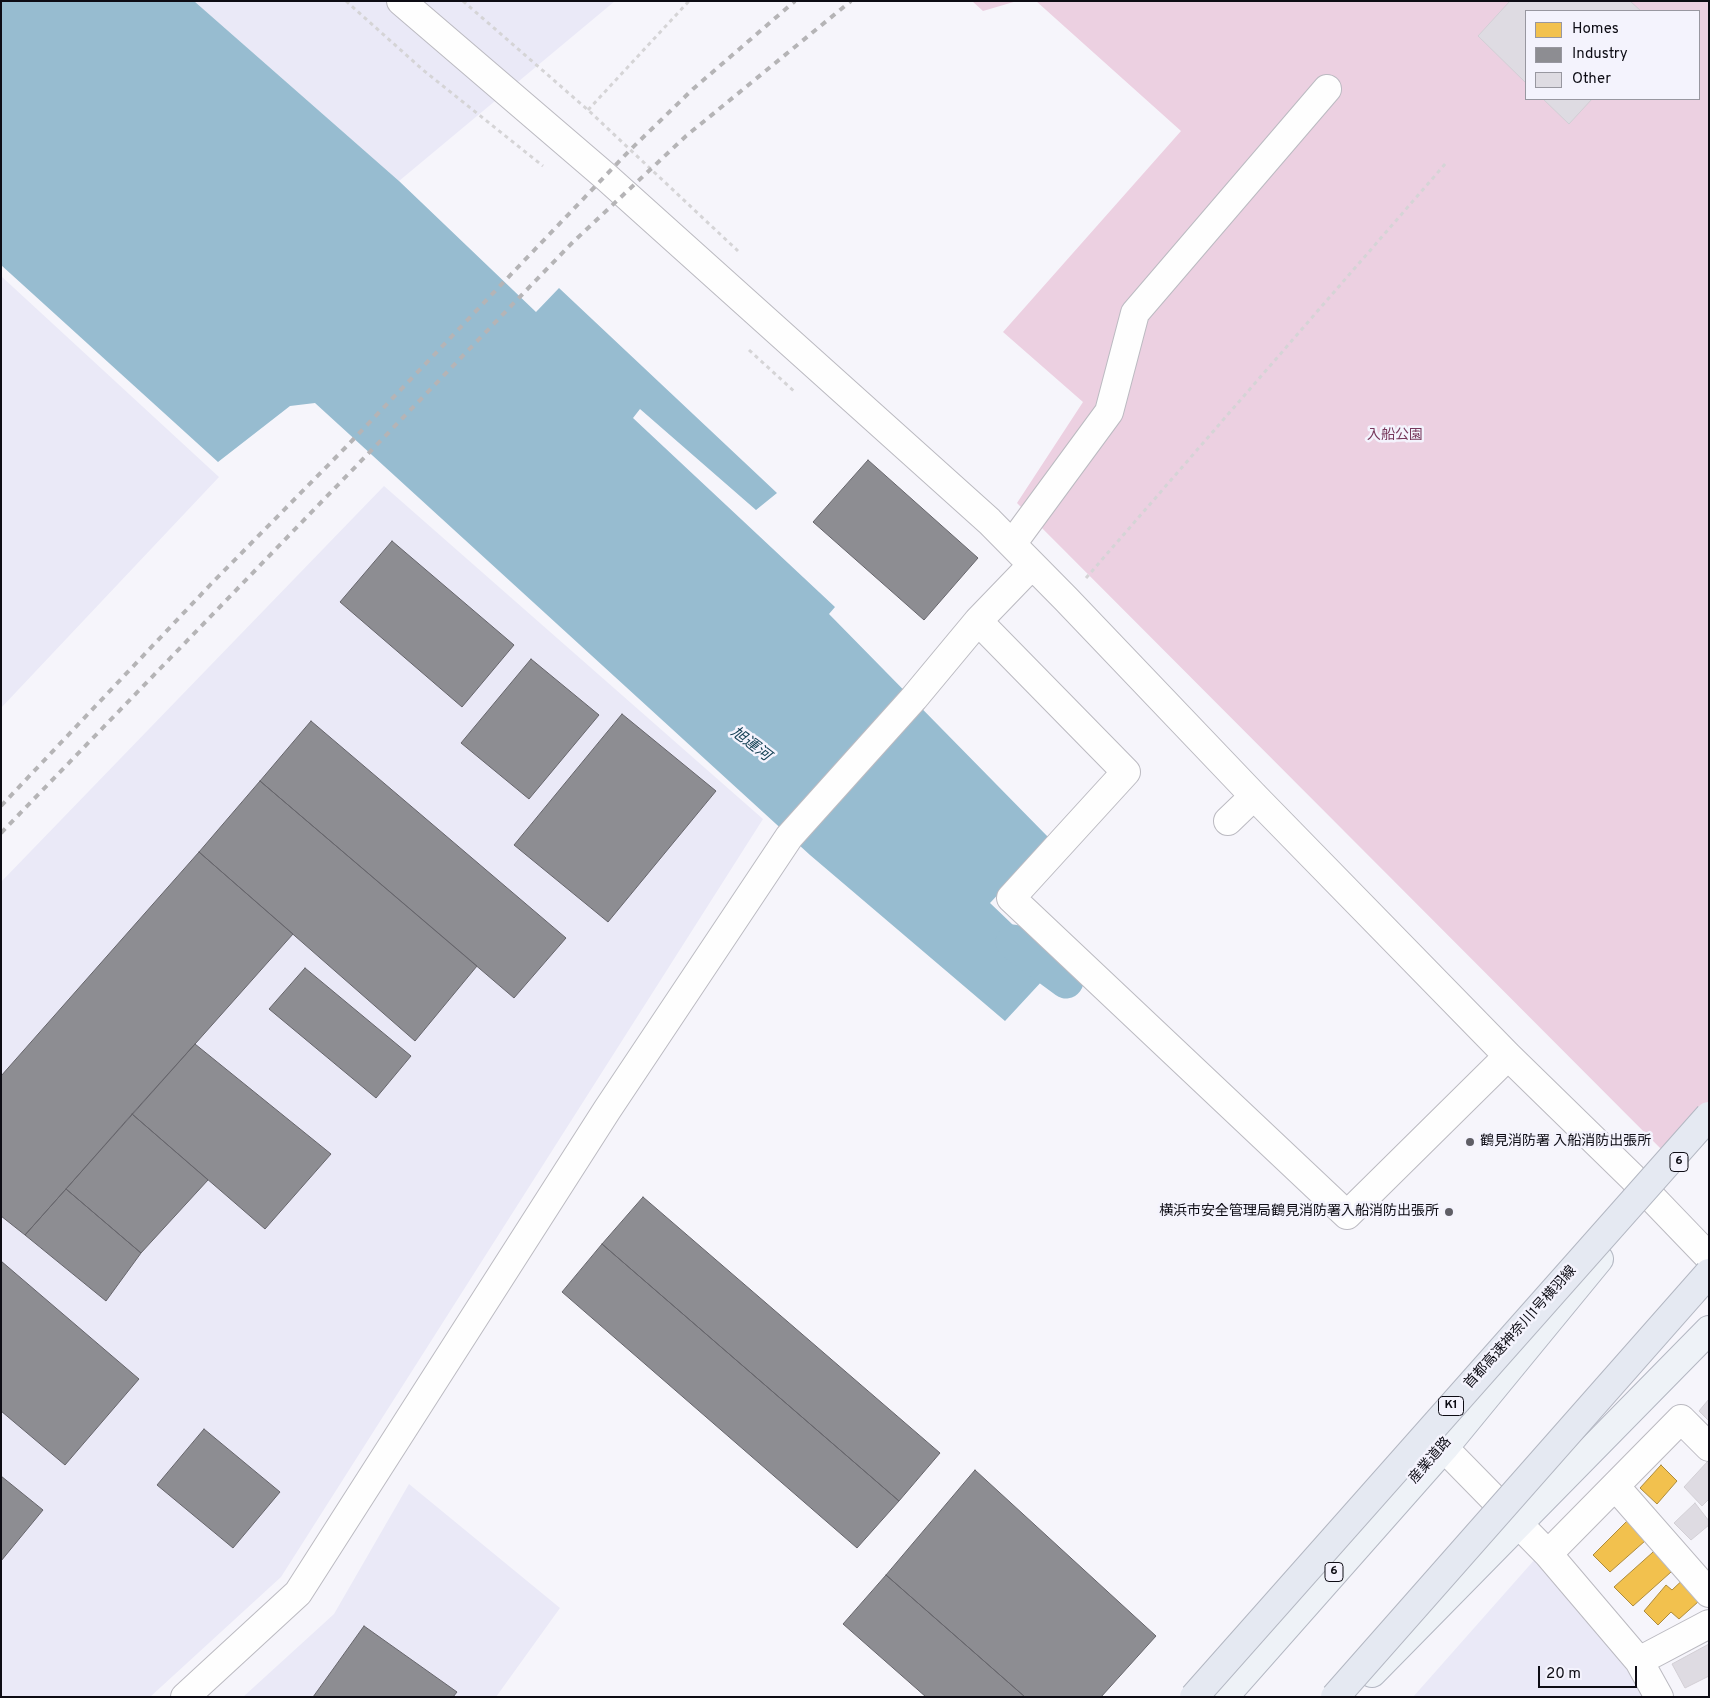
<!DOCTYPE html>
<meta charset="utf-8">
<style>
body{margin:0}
#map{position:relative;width:1710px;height:1698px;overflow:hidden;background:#f6f5fb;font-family:Overpass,sans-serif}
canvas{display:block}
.frame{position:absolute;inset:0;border:2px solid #0d0c14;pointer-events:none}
.legend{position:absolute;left:1525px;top:10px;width:175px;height:90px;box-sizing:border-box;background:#f4f3fd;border:1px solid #9897a0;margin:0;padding:6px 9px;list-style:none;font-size:15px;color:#0d0c14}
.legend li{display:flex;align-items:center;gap:10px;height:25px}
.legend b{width:25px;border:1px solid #9897a0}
.scale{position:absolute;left:1538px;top:1666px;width:99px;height:22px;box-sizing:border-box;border:2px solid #0d0c14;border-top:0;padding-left:6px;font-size:15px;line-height:18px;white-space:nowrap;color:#0d0c14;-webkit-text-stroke:4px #f4f3fd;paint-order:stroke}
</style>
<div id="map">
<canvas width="1710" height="1698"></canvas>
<div class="frame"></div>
<ul class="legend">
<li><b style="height:14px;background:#f2c14e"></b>Homes</li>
<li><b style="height:14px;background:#8d8d92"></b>Industry</li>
<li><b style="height:14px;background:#dedbe2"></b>Other</li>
</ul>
<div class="scale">20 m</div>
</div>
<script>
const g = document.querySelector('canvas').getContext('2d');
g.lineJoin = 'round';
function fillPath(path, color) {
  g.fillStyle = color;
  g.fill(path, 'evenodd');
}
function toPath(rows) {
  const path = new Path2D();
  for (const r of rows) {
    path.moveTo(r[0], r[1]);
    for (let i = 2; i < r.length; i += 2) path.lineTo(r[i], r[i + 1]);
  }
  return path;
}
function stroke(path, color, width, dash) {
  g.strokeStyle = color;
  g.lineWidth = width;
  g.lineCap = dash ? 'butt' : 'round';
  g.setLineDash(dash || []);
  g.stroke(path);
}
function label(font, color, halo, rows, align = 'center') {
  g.font = font + ' Overpass,"Noto Sans JP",sans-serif';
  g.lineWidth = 5;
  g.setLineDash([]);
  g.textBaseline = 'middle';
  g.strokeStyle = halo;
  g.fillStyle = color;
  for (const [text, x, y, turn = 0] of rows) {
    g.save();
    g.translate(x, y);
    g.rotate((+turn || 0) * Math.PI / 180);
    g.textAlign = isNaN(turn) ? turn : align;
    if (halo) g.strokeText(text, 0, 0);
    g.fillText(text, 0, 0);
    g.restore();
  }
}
fillPath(toPath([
 [194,1,615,1,399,181],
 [1,276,219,477,1,708],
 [384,486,763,819,281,1577,150,1697,1,1697,1,882],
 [409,1484,560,1608,496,1697,243,1697,334,1614],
 [1536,1558,1640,1686,1645,1697,1413,1697]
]), '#eae9f7');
fillPath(toPath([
 [972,1,1017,1,983,11],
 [1036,1,1709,1,1709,1120,1671,1159,1017,503,1083,402,1003,332,1181,131],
 [1526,11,1699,11,1699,99,1526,99]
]), '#ecd0e1');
fillPath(toPath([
 [1,1,194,1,399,181,536,312,559,288,777,493,756,510,640,409,633,418,835,607,829,614,1050,839,990,903,1056,966,1005,1021,810,855,315,403,290,406,218,462,1,265]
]), '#97bcd0');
const homes = toPath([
 [1661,1465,1677,1481,1657,1504,1640,1488,1661,1465],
 [1634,1514,1654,1533,1610,1572,1593,1555,1634,1514],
 [1662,1544,1680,1564,1633,1606,1614,1587,1662,1544],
 [1689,1574,1708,1593,1679,1619,1671,1612,1658,1625,1644,1611,1666,1585,1672,1590,1689,1574]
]);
fillPath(homes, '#f2c14e');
stroke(homes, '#ad8b3d', 1);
const industry = toPath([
 [868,460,978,558,924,620,813,522,868,460],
 [392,541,514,645,462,707,340,602,392,541],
 [531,659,599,715,529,799,461,743,531,659],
 [622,714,716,791,608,922,514,845,622,714],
 [311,721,566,938,514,998,260,781,311,721],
 [260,781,477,966,415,1041,199,852,260,781],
 [199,852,293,934,25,1235,1,1216,1,1076,199,852],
 [305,968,411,1056,376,1098,269,1009,305,968],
 [195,1044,331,1154,265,1229,132,1114,195,1044],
 [132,1114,208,1180,141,1253,66,1189,132,1114],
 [66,1189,141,1253,106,1301,25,1235,66,1189],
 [643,1197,940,1453,899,1501,602,1244,643,1197],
 [602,1244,899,1501,857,1548,562,1292,602,1244],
 [1,1261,139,1379,65,1465,1,1411,1,1261],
 [204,1429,280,1492,233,1548,157,1485,204,1429],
 [975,1470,1156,1636,1101,1697,1025,1697,886,1575,975,1470],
 [1,1476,43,1510,1,1561,1,1476],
 [886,1575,1025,1697,926,1697,843,1624,886,1575],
 [364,1626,457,1692,453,1697,313,1697,364,1626]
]);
fillPath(industry, '#8d8d92');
stroke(industry, '#67666c', 1);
stroke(toPath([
 [1013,942,1066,981]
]), '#97bcd0', 35);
const building = toPath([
 [1510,1,1630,1,1641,11,1526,11,1526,83,1478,36,1510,1],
 [1543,99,1592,99,1569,124,1543,99],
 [1709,1399,1709,1421,1699,1411,1709,1399],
 [1708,1461,1709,1499,1702,1506,1684,1487,1708,1461],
 [1695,1503,1709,1521,1709,1525,1691,1540,1674,1523,1695,1503],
 [1709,1644,1709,1676,1685,1688,1672,1664,1709,1644]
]);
fillPath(building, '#dedbe2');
stroke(building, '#d2cfd5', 1);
const minor = toPath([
 [401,1,605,176,989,521,1066,599,1254,796,1508,1056,1633,1178,1709,1257],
 [1012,544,1109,412,1135,313,1327,89],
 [978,621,1126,772,1011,898,1347,1215,1508,1056],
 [1228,821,1254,796],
 [1444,1448,1548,1554,1639,1661],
 [1615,1486,1709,1593],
 [1548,1554,1681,1419,1709,1447],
 [185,1697,298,1593,607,1110,789,837,914,698,978,621,1032,565],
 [1659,1697,1639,1661,1709,1624]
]);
const major = toPath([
 [1372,1673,1709,1330],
 [1224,1697,1444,1448,1599,1259]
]);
stroke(minor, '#bbbac1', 30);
stroke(major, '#b3b7c2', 30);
stroke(toPath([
 [346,1,423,70,543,166],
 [463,1,588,110,738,251],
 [588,110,689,1],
 [749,350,796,393],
 [1086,578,1446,163]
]), '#d5d4d6', 3, [4, 4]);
stroke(minor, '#fefefe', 28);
stroke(major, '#eef2f7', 28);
stroke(toPath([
 [1,806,211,584,345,448,630,150,693,89,795,1],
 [1,833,572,243,686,136,851,1]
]), '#b5b4b6', 4, [6, 6]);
const highwayBridge = toPath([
 [1194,1697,1709,1116],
 [1335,1697,1709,1273]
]);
stroke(highwayBridge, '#b3b7c2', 30, []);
stroke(highwayBridge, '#e5e9f2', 28);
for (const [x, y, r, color] of [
 [1470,1142,5,"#5f5e65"],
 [1449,1212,5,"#5f5e65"]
]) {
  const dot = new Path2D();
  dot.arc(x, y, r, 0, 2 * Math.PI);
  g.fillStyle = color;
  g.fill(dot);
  stroke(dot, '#f4f3fd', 2);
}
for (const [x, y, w] of [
 [1679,1162,18],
 [1451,1406,25],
 [1334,1572,18]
]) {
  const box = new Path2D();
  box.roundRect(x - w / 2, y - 9.5, w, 19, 4);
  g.fillStyle = '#f4f3fd';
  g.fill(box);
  stroke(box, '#0d0c14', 1);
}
label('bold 12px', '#0d0c14', null, [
 ["6",1679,1162],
 ["K1",1451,1406],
 ["6",1334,1572]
]);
label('14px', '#77385c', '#f4f3fd', [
 ["入船公園",1395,436]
]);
label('14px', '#0d0c14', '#f4f3fd', [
 ["鶴見消防署 入船消防出張所",1480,1142],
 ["横浜市安全管理局鶴見消防署入船消防出張所",1439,1212,"right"]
], 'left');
label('14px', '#0d0c14', '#f4f3fd', [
 ["首都高速神奈川1号横羽線",1521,1328,-48],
 ["産業道路",1431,1461,-49]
]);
label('italic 15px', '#103d51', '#f4f3fd', [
 ["旭運河",750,745,37]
]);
</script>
